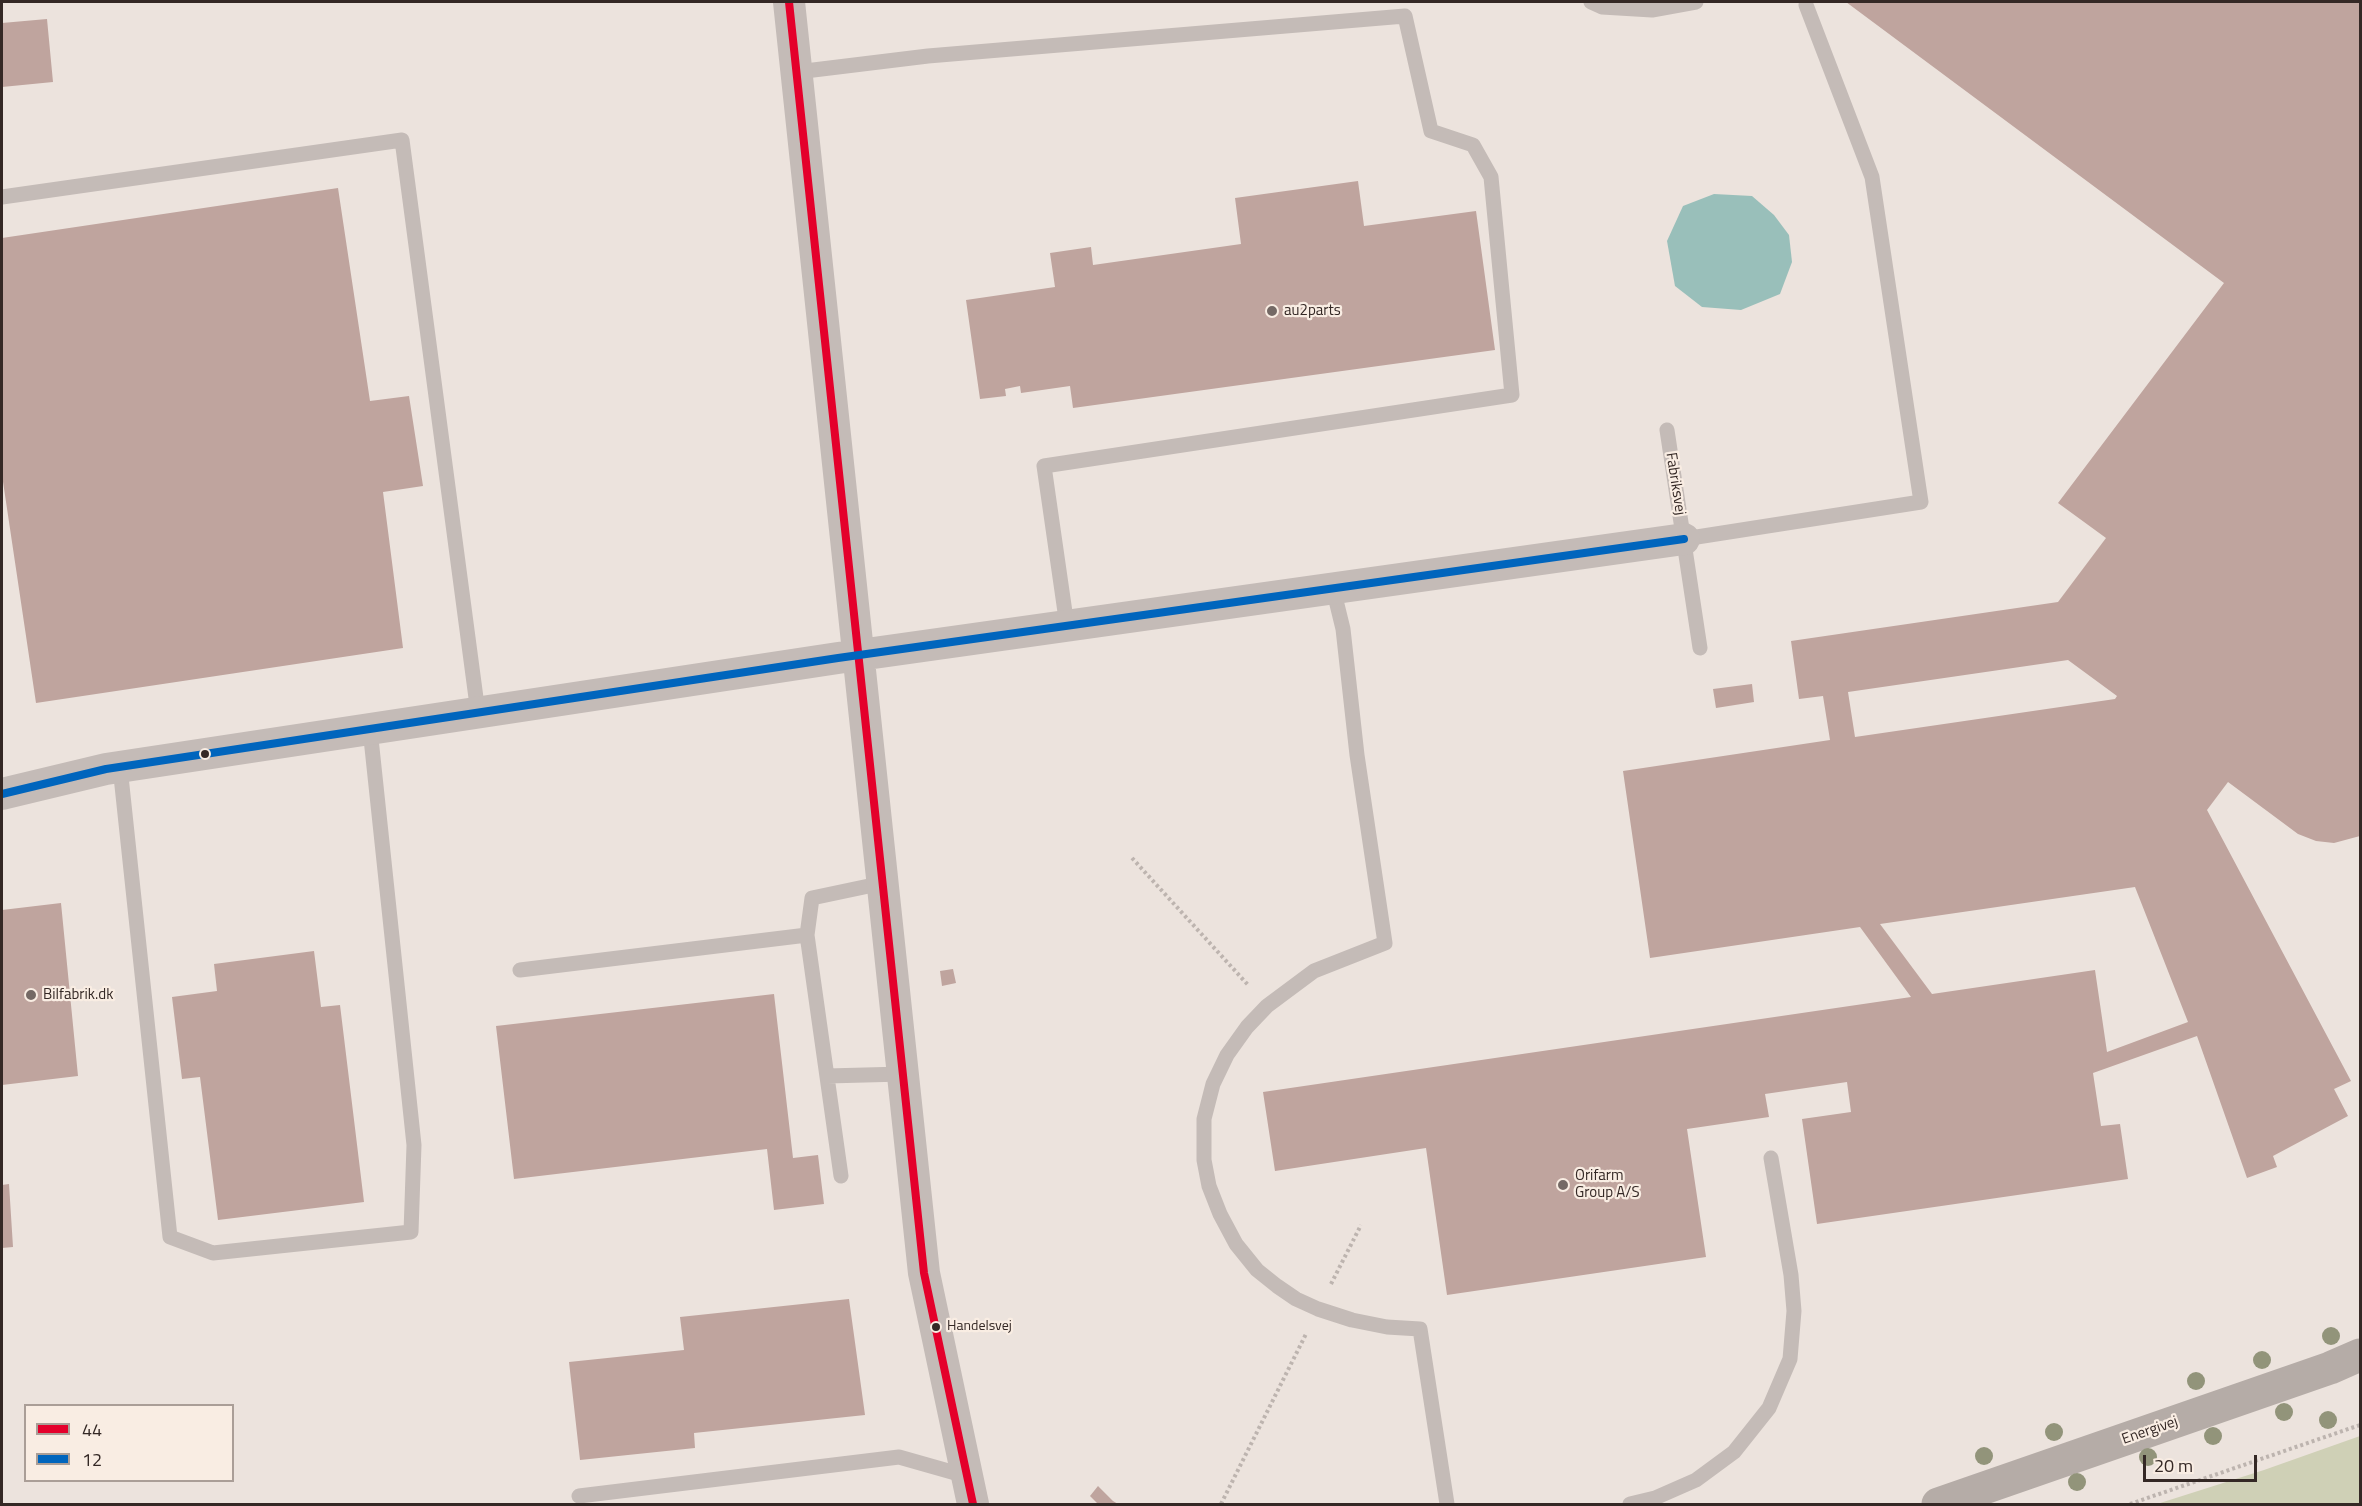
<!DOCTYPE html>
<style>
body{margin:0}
#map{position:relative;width:2362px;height:1506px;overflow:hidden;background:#ece3dd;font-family:"Titillium Web",sans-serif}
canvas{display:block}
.frame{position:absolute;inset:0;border:3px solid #342825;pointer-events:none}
.legend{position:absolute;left:24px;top:1404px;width:210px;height:78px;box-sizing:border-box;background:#f9ede3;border:2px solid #aa9e97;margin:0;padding:8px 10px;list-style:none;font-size:18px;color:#342825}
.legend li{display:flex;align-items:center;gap:12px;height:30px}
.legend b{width:30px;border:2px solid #aa9e97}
.scale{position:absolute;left:2143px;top:1455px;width:114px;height:27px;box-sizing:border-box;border:3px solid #342825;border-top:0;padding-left:8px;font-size:18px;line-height:21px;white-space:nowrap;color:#342825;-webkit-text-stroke:4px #f9ede3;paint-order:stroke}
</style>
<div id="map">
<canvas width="2362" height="1506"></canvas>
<div class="frame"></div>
<ul class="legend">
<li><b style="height:8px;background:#e4002b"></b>44</li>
<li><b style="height:8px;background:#0065bd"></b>12</li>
</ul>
<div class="scale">20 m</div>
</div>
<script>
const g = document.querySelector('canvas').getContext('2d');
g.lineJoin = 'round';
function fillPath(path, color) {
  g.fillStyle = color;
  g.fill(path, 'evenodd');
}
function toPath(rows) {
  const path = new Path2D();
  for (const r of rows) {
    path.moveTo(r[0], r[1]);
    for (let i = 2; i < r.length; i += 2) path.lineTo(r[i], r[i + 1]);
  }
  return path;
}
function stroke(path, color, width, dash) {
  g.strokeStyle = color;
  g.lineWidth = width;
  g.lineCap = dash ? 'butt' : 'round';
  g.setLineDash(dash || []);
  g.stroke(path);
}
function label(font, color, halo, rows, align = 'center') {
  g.font = font + ' "Titillium Web",sans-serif';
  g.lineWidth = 4.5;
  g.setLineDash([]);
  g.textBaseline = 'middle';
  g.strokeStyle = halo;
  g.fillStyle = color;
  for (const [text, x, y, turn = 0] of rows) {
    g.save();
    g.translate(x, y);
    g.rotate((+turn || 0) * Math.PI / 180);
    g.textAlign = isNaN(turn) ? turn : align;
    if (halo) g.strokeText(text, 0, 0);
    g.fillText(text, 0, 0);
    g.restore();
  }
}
fillPath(toPath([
 [2360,1436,2360,1504,2157,1504,2264,1470]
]), '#cfd0b6');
fillPath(toPath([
 [1714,194,1752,196,1774,215,1789,235,1792,262,1780,294,1741,310,1702,307,1675,286,1667,241,1683,206]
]), '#99bfba');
fillPath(toPath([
 [1846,2,2360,2,2360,836,2334,843,2316,841,2298,834,2228,782,2207,810,2351,1081,2334,1089,2348,1116,2273,1156,2277,1167,2247,1178,2197,1036,2093,1073,2101,1126,2120,1124,2128,1179,1817,1224,1802,1119,1851,1112,1847,1082,1765,1094,1769,1117,1687,1129,1706,1257,1447,1295,1426,1148,1275,1171,1263,1092,1911,997,1860,927,1650,958,1623,771,1830,740,1823,696,1799,699,1791,641,2058,602,2106,538,2058,503,2224,283],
 [2068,660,2117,696,2115,699,1855,737,1848,692],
 [2135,887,2188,1022,2107,1052,2095,970,1932,994,1880,924],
 [47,19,53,82,2,87,2,23],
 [1358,181,1364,226,1476,211,1495,350,1073,408,1070,386,1021,393,1020,386,1005,389,1006,396,980,399,966,300,1055,287,1050,253,1091,247,1093,265,1241,244,1235,198],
 [338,188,370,401,409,396,423,486,383,492,403,648,36,703,2,475,2,238],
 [1752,684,1754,702,1716,708,1713,689],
 [61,903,78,1076,2,1085,2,910],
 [314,951,321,1007,340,1005,364,1202,218,1220,200,1077,182,1079,172,997,217,991,214,964],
 [953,969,956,983,942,986,940,971],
 [774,994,793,1158,818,1155,824,1204,774,1210,767,1149,514,1179,496,1026],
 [9,1184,13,1247,2,1248,2,1185],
 [849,1299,865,1415,694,1433,695,1448,580,1460,569,1362,684,1350,680,1317],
 [1098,1486,1113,1501,1118,1504,1098,1504,1090,1496]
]), '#bfa49e');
stroke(toPath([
 [1132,858,1249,986],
 [1331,1284,1361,1225],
 [1221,1504,1306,1334],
 [2130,1504,2360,1425]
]), '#bdb4af', 4, [3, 3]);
stroke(toPath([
 [1591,2,1602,7,1652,10,1696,2],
 [797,72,928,56,1405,16,1431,131,1473,145,1491,177,1512,395,1044,466,1067,626],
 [2,197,402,140,478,713],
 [1667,430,1700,648],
 [1684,539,1921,502,1872,177,1806,5],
 [1333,588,1343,629,1357,755,1385,943,1314,971,1267,1006,1247,1027,1227,1055,1213,1084,1204,1119,1204,1160,1209,1186,1220,1214,1236,1244,1257,1270,1277,1286,1296,1299,1318,1309,1352,1320,1387,1327,1420,1329,1447,1504],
 [120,767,170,1237,213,1253,411,1232,414,1145,370,729],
 [520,970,807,935],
 [827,1076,903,1074],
 [841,1176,807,935,812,898,883,883],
 [579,1496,899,1457,966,1476],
 [1630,1504,1655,1498,1696,1480,1734,1452,1769,1408,1790,1359,1794,1311,1791,1275,1771,1158]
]), '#c4bbb7', 15);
stroke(toPath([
 [789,2,924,1273,973,1504],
 [2,794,106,769,838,658,1684,539]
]), '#c4bbb7', 32);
stroke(toPath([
 [1938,1504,2330,1368,2360,1355]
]), '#b5aca7', 33);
stroke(toPath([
 [789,2,924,1273,973,1504]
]), '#e4002b', 8);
stroke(toPath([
 [2,794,106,769,838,658,1684,539]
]), '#0065bd', 8);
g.fillStyle = '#92947a';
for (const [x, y] of [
 [2331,1336],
 [2262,1360],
 [2196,1381],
 [2284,1412],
 [2328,1420],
 [2054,1432],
 [2213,1436],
 [1984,1456],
 [2148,1457],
 [2077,1482]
]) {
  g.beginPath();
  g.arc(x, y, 9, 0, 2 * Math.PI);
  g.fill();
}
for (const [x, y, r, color] of [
 [1272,311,6,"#746965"],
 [205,754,5,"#342825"],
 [31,995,6,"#746965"],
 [1563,1185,6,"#746965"],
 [936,1327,5,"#342825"]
]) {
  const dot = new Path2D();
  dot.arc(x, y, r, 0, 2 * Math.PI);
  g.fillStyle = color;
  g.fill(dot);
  stroke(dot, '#f9ede3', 2);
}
label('14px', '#342825', '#f9ede3', [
 ["Handelsvej",947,1327]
], 'left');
label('15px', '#342825', '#f9ede3', [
 ["au2parts",1284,311],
 ["Bilfabrik.dk",43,995],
 ["Orifarm",1575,1176],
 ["Group A/S",1575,1193]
], 'left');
label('15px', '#342825', '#f9ede3', [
 ["Fabriksvej",1675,484,81],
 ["Energivej",2150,1431,-19]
]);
</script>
